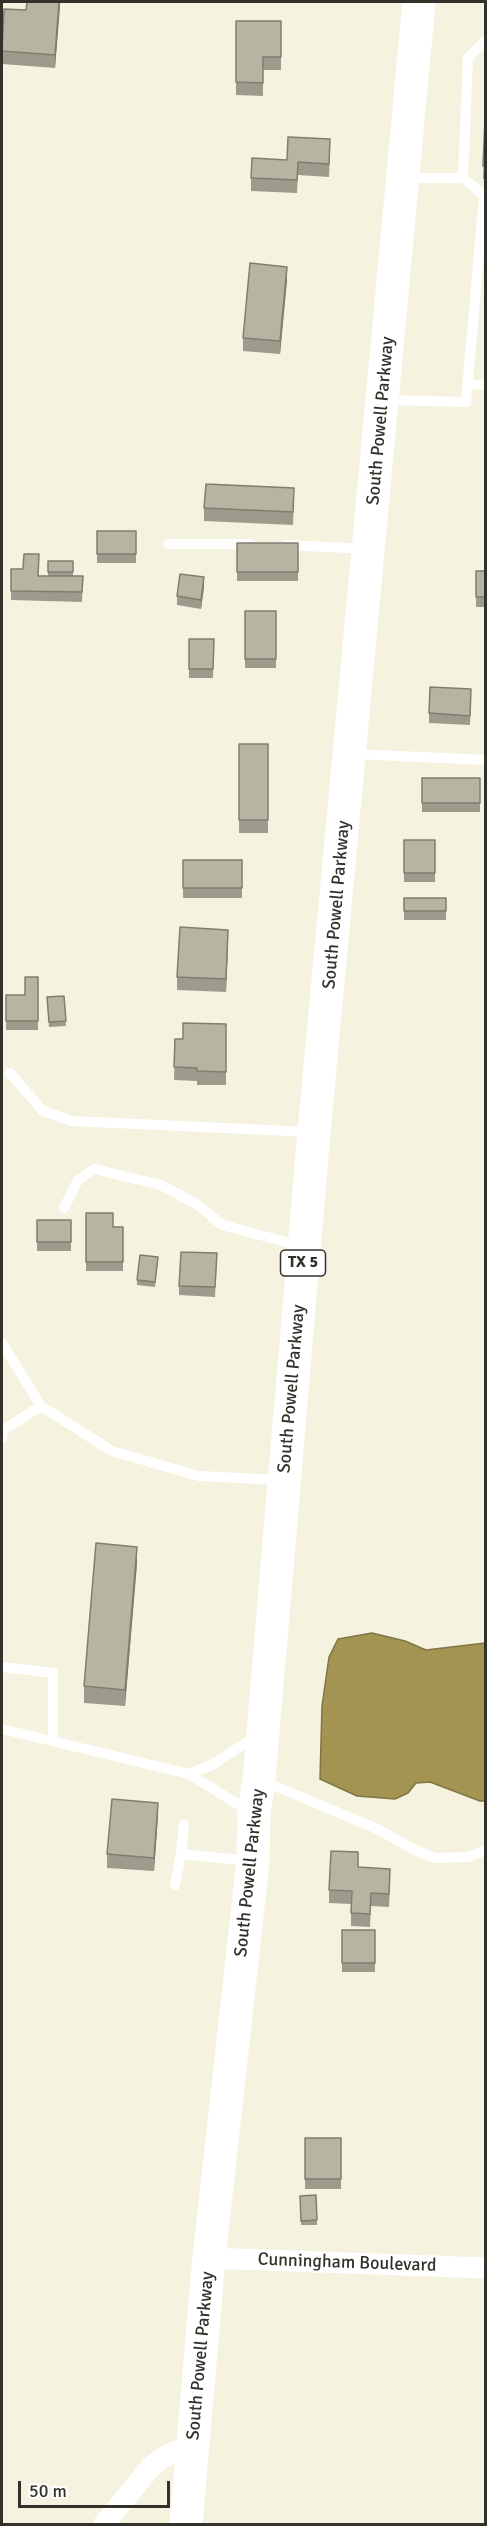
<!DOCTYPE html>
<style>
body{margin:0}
#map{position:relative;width:487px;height:2526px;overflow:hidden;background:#f6f2e0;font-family:Signika,sans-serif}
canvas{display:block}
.frame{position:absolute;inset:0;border:3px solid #32312a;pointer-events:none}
.scale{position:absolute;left:18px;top:2481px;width:152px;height:27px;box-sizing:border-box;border:3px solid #32312a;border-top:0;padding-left:8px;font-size:18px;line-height:21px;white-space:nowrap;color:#32312a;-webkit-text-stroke:4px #fff;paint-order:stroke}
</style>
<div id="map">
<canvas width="487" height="2526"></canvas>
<div class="frame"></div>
<div class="scale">50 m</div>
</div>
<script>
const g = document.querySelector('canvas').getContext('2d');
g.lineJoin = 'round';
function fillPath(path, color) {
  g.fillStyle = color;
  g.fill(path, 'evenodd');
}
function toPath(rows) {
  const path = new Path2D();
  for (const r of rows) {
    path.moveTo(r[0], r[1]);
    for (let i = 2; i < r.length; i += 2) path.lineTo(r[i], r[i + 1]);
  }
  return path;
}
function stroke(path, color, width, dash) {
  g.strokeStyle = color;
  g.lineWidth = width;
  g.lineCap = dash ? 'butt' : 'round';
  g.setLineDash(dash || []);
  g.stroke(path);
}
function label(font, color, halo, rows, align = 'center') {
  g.font = font + ' Signika,sans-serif';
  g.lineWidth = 5;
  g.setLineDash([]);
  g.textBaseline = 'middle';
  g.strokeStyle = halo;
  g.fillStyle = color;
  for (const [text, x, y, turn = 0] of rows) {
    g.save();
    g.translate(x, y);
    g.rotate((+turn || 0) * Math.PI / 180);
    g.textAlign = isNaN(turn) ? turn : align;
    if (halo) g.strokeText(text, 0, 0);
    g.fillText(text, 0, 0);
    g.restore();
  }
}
const water = toPath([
 [372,1633,405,1641,426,1650,485,1643,485,1801,480,1801,430,1782,416,1783,408,1793,395,1799,357,1796,320,1779,322,1706,329,1657,338,1639,372,1633]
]);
fillPath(water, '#a39452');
stroke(water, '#817646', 1.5);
stroke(toPath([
 [406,178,463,178,486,197],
 [463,178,468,58,486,40],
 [468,384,486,385],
 [384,400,466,402,484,197],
 [168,544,249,544],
 [286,545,366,549],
 [354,754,486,760],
 [10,1073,43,1111,72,1121,311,1132],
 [64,1208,78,1180,94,1169,161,1185,198,1205,222,1225,301,1246],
 [2,1343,41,1406,112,1451,199,1476,281,1480],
 [2,1438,5,1429,41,1406],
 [2,1667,53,1673,53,1741],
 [2,1729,189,1774,249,1811],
 [189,1774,212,1765,256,1736],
 [263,1781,375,1828,417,1851,435,1858,468,1857,486,1850],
 [184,1825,181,1854,250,1861],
 [175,1885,181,1854]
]), '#fff', 10);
stroke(toPath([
 [209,2258,486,2268],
 [104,2524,152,2466,162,2458,174,2452,193,2449]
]), '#fff', 21);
stroke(toPath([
 [186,2524,209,2258,253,1861,254,1813,259,1779,314,1132,419,2]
]), '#fff', 33);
fillPath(toPath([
 [60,2,55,68,2,64,2,50,26,10],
 [236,21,281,21,281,70,263,70,263,96,236,95],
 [486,96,486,179,483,179],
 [330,152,329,177,298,175,297,193,251,191,251,178,287,160],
 [287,280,280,354,243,351,243,338],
 [294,501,293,525,204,521,204,508],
 [97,531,136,531,136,563,97,563],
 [237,543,298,543,298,581,237,581],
 [48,561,73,561,73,576,83,576,82,602,11,600,11,569,38,576,48,576],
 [476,571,486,571,486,607,476,607],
 [204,587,201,609,177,605,177,596],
 [245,611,276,611,276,668,245,668],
 [189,639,214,639,213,678,189,678],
 [471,698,470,725,429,723,429,713],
 [239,744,268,744,268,833,239,833],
 [422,778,480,778,480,812,422,812],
 [404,840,435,840,435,882,404,882],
 [183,860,242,860,242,898,183,898],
 [404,898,446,898,446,920,404,920],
 [228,943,226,992,177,990,177,977],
 [38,977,38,1030,6,1030,6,995,25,995],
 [64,996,66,1026,49,1027,47,1002],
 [226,1024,226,1085,197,1085,197,1081,174,1080,175,1039,183,1039],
 [86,1213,113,1227,123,1227,123,1271,86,1271],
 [37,1220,71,1220,71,1251,37,1251],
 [217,1253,215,1297,179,1295,179,1286],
 [158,1262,155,1287,137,1285,137,1280],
 [137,1563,125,1706,84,1703,84,1686],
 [158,1816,154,1871,107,1868,107,1854],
 [358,1867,390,1882,389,1907,371,1906,370,1927,351,1926,351,1904,329,1903,329,1890],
 [342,1930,375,1930,375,1972,342,1972],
 [305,2138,341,2138,341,2189,305,2189],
 [316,2195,317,2225,301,2225,300,2196]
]), '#9d9b8b');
fillPath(toPath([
 [59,2,60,7,55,68,55,55],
 [287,267,287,280,280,354,280,341],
 [204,577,204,587,201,609,201,600],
 [228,930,228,943,226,992,226,979],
 [137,1547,137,1563,125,1706,125,1690],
 [158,1803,158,1816,154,1871,154,1858]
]), '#807e71');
const building = toPath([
 [27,2,59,2,55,55,2,51,4,9,26,10,27,2],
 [236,21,281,21,281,57,263,57,263,83,236,82,236,21],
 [486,96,486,166,483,166,486,96],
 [288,137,330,139,329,164,298,162,297,180,251,178,252,158,287,160,288,137],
 [250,263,287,267,280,341,243,338,250,263],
 [206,484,294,488,293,512,204,508,206,484],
 [97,531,136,531,136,554,97,554,97,531],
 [237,543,298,543,298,572,237,572,237,543],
 [24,554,39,554,38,576,83,576,82,592,11,591,11,569,23,569,24,554],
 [48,561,73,561,73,572,48,572,48,561],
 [476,571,486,571,486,597,476,597,476,571],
 [180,574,204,577,201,600,177,596,180,574],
 [245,611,276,611,276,659,245,659,245,611],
 [189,639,214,639,213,669,189,669,189,639],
 [430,687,471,689,470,716,429,713,430,687],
 [239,744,268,744,268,820,239,820,239,744],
 [422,778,480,778,480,803,422,803,422,778],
 [404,840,435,840,435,873,404,873,404,840],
 [183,860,242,860,242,888,183,888,183,860],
 [404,898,446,898,446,911,404,911,404,898],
 [180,927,228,930,226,979,177,977,180,927],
 [25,977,38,977,38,1021,6,1021,6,995,25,995,25,977],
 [64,996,66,1021,49,1022,47,997,64,996],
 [183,1023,226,1024,226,1072,197,1071,197,1068,174,1067,175,1039,183,1039,183,1023],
 [86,1213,113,1213,113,1227,123,1227,123,1262,86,1262,86,1213],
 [37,1220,71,1220,71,1242,37,1242,37,1220],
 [181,1252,217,1253,215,1287,179,1286,181,1252],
 [140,1255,158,1257,155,1282,137,1280,140,1255],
 [96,1543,137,1547,125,1690,84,1686,96,1543],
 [112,1799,158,1803,154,1858,107,1854,112,1799],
 [331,1851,358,1852,358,1867,390,1869,389,1894,371,1893,370,1914,351,1913,352,1891,329,1890,331,1851],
 [342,1930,375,1930,375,1963,342,1963,342,1930],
 [305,2138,341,2138,341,2179,305,2179,305,2138],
 [316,2195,317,2220,301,2221,300,2196,316,2195]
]);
fillPath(building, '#b7b4a2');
stroke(building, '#807e71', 1.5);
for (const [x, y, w] of [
 [303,1263,45]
]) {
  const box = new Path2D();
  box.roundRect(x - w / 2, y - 13, w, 26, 4.5);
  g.fillStyle = '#fff';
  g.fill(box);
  stroke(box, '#32312a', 1.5);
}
label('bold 16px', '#32312a', null, [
 ["TX 5",303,1263]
]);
label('18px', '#32312a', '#fff', [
 ["South Powell Parkway",381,421,-85],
 ["South Powell Parkway",337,905,-85],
 ["South Powell Parkway",292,1389,-85],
 ["South Powell Parkway",250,1873,-84],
 ["Cunningham Boulevard",347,2263,2],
 ["South Powell Parkway",201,2356,-85]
]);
</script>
